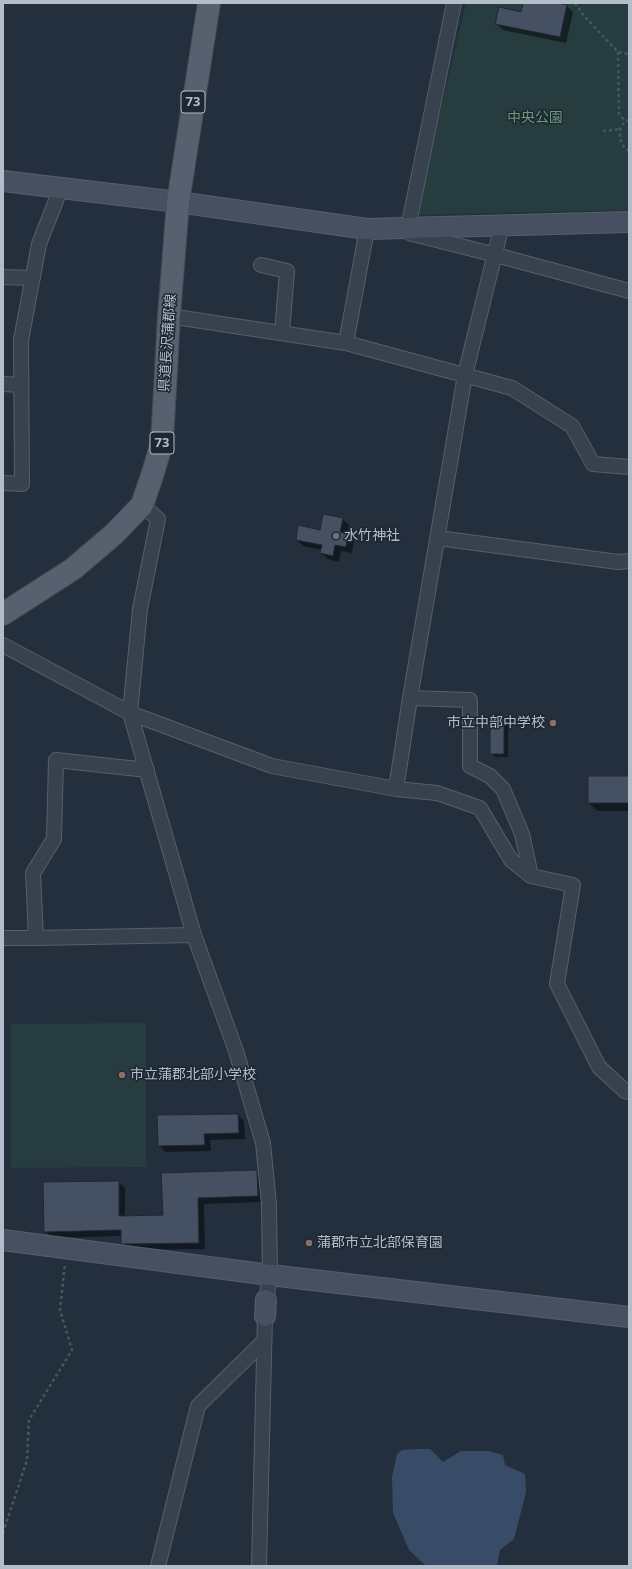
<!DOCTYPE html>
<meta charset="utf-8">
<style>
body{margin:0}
#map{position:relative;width:632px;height:1569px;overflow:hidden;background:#242f3e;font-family:"Noto Sans",sans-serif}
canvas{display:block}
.frame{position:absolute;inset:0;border:4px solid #b4bcc9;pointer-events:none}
</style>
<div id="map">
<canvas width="632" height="1569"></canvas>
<div class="frame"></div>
</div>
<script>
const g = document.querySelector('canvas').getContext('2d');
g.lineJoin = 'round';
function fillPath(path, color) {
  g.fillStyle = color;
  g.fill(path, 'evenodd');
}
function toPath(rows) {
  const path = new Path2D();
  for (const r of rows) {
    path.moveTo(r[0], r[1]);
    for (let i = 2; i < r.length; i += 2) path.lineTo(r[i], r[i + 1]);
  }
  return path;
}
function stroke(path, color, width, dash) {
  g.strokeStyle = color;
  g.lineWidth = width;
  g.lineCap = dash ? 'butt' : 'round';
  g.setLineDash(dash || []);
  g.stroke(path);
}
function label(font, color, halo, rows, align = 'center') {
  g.font = font + ' "Noto Sans","Noto Sans JP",sans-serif';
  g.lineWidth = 3;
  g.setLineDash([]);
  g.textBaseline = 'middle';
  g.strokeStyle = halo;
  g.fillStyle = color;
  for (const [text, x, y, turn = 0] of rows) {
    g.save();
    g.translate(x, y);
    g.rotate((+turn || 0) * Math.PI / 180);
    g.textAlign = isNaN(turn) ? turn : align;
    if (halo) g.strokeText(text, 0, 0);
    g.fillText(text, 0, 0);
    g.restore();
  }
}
fillPath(toPath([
 [466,3,629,3,629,210,416,215],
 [146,1023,146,1167,11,1168,11,1024]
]), '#263c3f');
fillPath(toPath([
 [417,1449,430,1449,443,1462,461,1451,488,1451,503,1455,505,1465,525,1474,526,1492,514,1539,500,1550,497,1566,426,1566,409,1550,393,1513,392,1477,397,1454,402,1450]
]), '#394c67');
fillPath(toPath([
 [524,3,562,3,561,5,566,6,573,12,566,43,503,30,496,23,522,13],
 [342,519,349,525,347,535,354,541,352,553,341,551,339,562,328,559,321,553,322,550,303,546,297,540,321,531],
 [504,718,508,722,508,757,495,757,491,753],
 [629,777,629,811,597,811,589,803],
 [238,1115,244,1121,245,1139,210,1140,211,1151,165,1152,159,1145,158,1116],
 [257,1171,263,1178,264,1202,204,1204,205,1249,129,1250,122,1243,122,1236,52,1238,45,1231,118,1182,125,1188,125,1217,164,1216,162,1174]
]), '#0007');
const building = toPath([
 [523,3,558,3,567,5,560,37,495,24,499,7,521,12,523,3],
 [323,514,343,518,340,532,348,534,346,547,335,545,333,556,320,553,322,545,296,540,298,525,320,530,323,514],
 [490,717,504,717,504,754,490,754,490,717],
 [588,776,629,776,629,803,588,803,588,776],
 [238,1114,239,1133,204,1134,205,1145,158,1146,157,1115,238,1114],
 [257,1170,258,1196,198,1198,199,1243,121,1244,121,1230,44,1232,43,1182,119,1181,119,1216,163,1215,161,1173,257,1170]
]);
fillPath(building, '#455162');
stroke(building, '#1f2835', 1);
const street = toPath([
 [408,228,454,3],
 [409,233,496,255,629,291],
 [261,265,287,271,282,333],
 [3,277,33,278],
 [169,316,346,343,512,388,572,426,593,464,629,467],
 [346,343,367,229],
 [3,384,21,385],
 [3,483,22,484,21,340,39,244,61,188],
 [142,505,158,519,140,609,130,713,194,935,236,1051,263,1143,269,1205,270,1275,266,1300],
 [438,538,618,562,629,561],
 [3,645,130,713,272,766,396,789,437,793,480,808,511,860,531,876,573,885,557,984,599,1067,625,1091,629,1092],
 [410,698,470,700,470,766,490,776,503,789,522,834,531,876],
 [396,789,410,698,465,375,502,225],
 [3,938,36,938,194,935],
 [36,938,33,873,54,839,56,760,147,770],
 [158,1566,198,1406,264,1341],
 [259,1566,265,1316]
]);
const secondary = toPath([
 [3,181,178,202,367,229,629,222],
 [3,1240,270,1275,629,1317],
 [265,1316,266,1300]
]);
const primary = toPath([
 [3,614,73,569,114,534,142,505,153,473,162,442,169,316,178,202,209,3]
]);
stroke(street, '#565f6c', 16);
stroke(secondary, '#565f6c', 22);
stroke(primary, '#414a57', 24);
stroke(toPath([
 [575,3,584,16,618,52,629,54],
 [618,52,619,114,625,121],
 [629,120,625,121,620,129,620,139,624,147,629,151],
 [603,131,620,129],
 [3,1533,27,1460,29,1420,72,1350,60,1310,65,1263]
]), '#44595c', 2.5, [3, 3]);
stroke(street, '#38414e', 14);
stroke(secondary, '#465061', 20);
stroke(primary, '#56606e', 22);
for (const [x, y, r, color] of [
 [336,536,4,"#6b7280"],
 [553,723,4,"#8d6e63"],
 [122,1075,4,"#8d6e63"],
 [309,1243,4,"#8d6e63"]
]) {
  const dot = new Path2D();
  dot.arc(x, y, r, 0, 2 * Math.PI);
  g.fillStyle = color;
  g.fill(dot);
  stroke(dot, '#1d2633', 1.5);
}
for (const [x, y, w] of [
 [193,102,24],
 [162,443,24]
]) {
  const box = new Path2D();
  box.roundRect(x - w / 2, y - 11, w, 22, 3);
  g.fillStyle = '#1d2633';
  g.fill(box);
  stroke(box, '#b4bcc9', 1);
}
label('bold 13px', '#b4bcc9', null, [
 ["73",193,102],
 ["73",162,443]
]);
label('14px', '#6b9a76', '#1d2633', [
 ["中央公園",535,118]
]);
label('14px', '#b4bcc9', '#1d2633', [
 ["県道長沢蒲郡線",168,343,-86]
]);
label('14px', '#b4bcc9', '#1d2633', [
 ["水竹神社",344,536],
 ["市立中部中学校",545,723,"right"],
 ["市立蒲郡北部小学校",130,1075],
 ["蒲郡市立北部保育園",317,1243]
], 'left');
</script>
